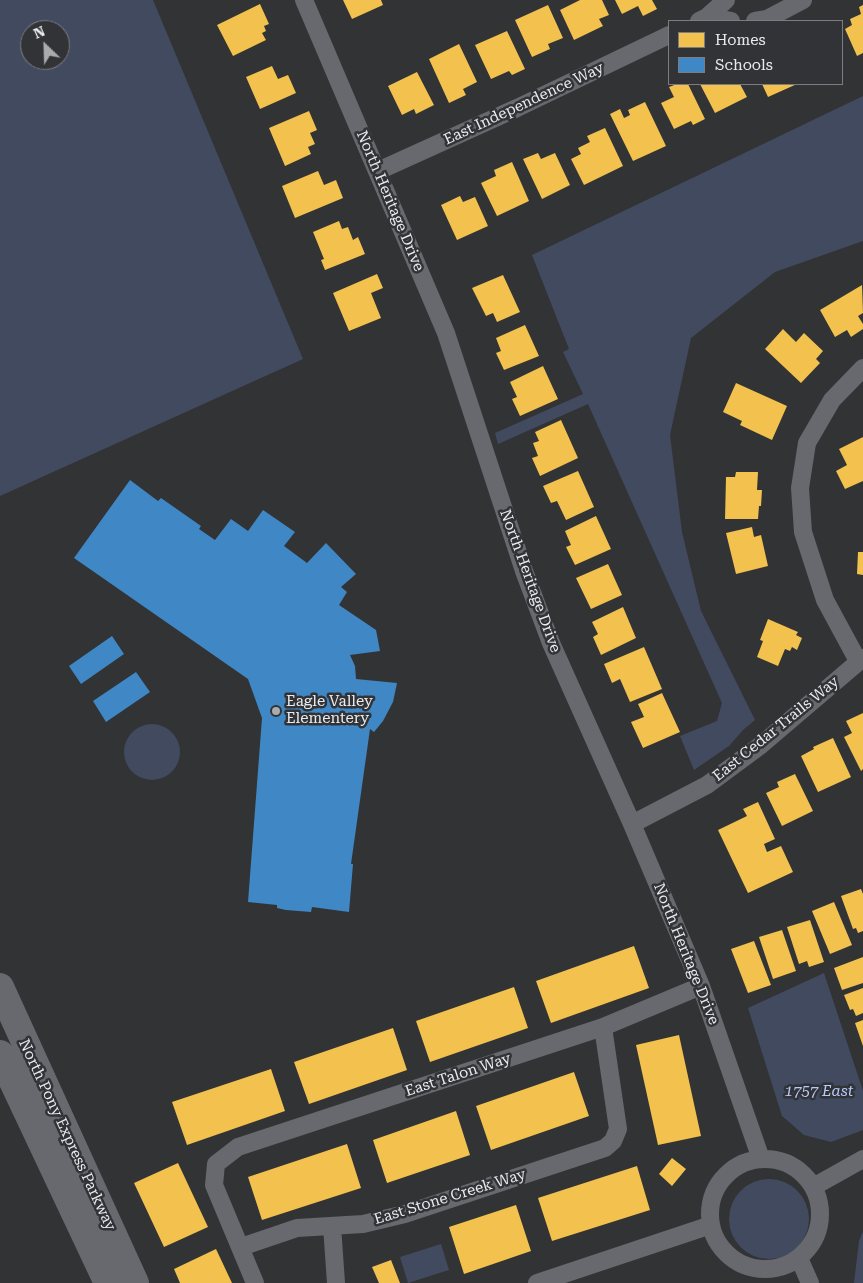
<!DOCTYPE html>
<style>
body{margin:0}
#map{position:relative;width:863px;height:1283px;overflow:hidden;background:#323335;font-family:"Roboto Serif",serif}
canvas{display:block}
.legend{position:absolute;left:668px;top:20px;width:175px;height:65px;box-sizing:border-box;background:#313336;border:1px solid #7b7d80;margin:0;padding:6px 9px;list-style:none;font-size:15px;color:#eaebee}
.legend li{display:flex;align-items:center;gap:10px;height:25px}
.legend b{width:25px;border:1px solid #7b7d80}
.north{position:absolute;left:20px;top:20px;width:50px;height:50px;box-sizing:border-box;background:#313336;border:1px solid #7b7d80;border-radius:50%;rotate:336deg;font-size:14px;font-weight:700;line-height:20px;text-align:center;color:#eaebee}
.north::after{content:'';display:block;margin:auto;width:18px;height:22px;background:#aaabad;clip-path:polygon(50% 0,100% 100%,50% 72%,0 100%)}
</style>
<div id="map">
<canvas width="863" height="1283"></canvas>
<ul class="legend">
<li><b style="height:14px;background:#f2c14e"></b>Homes</li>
<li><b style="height:14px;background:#3f88c5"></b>Schools</li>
</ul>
<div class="north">N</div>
</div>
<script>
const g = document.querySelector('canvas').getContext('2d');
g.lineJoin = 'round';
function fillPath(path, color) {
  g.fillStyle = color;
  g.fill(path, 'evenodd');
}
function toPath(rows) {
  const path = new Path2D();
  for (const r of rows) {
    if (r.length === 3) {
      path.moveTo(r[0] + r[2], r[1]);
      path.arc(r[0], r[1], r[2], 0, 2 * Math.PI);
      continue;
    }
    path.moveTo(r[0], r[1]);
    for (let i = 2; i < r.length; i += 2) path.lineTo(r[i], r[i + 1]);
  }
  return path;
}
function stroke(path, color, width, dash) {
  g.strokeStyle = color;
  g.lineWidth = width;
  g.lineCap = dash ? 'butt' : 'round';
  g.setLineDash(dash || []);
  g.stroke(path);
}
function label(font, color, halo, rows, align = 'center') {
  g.font = font + ' "Roboto Serif",serif';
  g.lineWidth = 5;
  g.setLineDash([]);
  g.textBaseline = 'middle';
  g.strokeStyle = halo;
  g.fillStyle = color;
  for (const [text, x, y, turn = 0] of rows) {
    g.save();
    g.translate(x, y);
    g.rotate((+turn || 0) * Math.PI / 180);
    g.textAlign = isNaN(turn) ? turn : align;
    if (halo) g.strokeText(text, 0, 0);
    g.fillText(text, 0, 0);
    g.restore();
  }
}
fillPath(toPath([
 [0,0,153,0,303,359,0,496],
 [30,30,60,30,60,60,30,60],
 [863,96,863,241,775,272,691,338,670,435,682,532,701,611,755,720,743,730,729,746,694,770,680,736,717,721,722,703,588,404,498,444,495,433,583,394,563,352,569,349,532,255],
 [152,752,28],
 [824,973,863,1091,863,1130,831,1142,804,1135,782,1116,748,1008],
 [769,1219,40],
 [863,1231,863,1283,854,1283,859,1241],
 [441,1244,449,1270,408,1283,400,1257]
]), '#424a5f');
fillPath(toPath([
 [343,0,381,0,383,5,352,19],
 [580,0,602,0,609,15,599,19,603,26,574,40,560,10],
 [615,0,652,0,657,9,643,16,638,6,622,14],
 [260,4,269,24,264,26,266,31,262,33,266,40,233,56,217,25],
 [548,5,563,38,548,44,550,49,532,57,515,20],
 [863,5,863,53,857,56,845,29,852,25,850,19,861,14,859,7],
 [507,31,525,69,512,75,509,71,491,79,475,45],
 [459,44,477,82,463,89,466,95,449,103,429,59],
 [272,66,278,79,288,75,296,93,260,109,246,77],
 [417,72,434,105,416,114,414,109,402,115,388,86],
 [677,84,688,84,705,119,693,125,691,121,674,129,661,103,674,97,669,87],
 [700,84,740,84,747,97,715,113],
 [762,84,797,84,768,97],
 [645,102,666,146,633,161,610,114,620,109,624,118,630,115,628,110],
 [309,111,317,130,310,133,315,144,308,147,311,154,285,166,269,128],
 [605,128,623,166,584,185,571,159,581,154,578,148,590,142,587,136],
 [538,153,541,159,555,153,570,185,542,199,523,159],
 [512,162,529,201,497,216,481,183,496,176,494,170],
 [318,171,324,185,336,180,343,198,295,218,282,186],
 [460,196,463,202,475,197,488,226,457,240,441,205],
 [339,221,342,229,348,227,353,240,358,237,365,254,325,270,321,260,324,259,313,232],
 [377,274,383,288,371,293,381,318,349,331,333,293],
 [503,275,520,312,497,322,493,313,486,316,472,288],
 [862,285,863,313,858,316,863,324,863,329,851,337,847,330,835,337,820,310],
 [525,325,539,356,504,370,496,353,501,351,496,338],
 [783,329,796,342,804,333,823,351,816,359,820,363,801,383,765,349],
 [543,366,558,399,520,416,512,399,517,397,510,382],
 [736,383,787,406,772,440,740,425,742,421,723,412],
 [561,420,578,458,540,476,532,458,538,456,533,443,539,441,535,432],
 [863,437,863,481,845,489,836,471,847,465,839,449],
 [578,471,594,507,566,520,557,501,551,503,543,486],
 [736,472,758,472,757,490,762,490,761,506,759,506,758,519,725,519,726,477,735,477],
 [596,516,611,549,575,565,566,547,571,545,565,531],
 [752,527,754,537,761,535,768,566,736,574,726,533],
 [858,552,863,552,863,575,857,574],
 [608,564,622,595,591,609,576,578],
 [623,607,636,638,601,655,593,637,598,634,592,622],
 [768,619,798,632,796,635,802,638,797,650,792,647,790,651,785,649,778,666,757,657,763,641,760,640],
 [644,647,662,689,630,702,620,679,612,683,604,664],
 [662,693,680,732,643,748,631,722,644,717,638,704],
 [863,713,863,769,861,771,844,737,852,733,846,721],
 [833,738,851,777,818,792,801,756,814,749,813,747],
 [795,774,813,811,782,826,766,793,779,787,777,782],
 [758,802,775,839,764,844,767,852,781,846,793,872,748,893,718,830,747,816,743,809],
 [861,889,863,894,863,931,858,933,856,928,853,929,841,896],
 [834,902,852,945,830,954,812,911],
 [810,920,824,962,809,967,807,961,799,964,787,927],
 [782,930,796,971,773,979,759,937],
 [754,941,771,985,748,993,731,949],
 [634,946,649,988,551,1023,536,981],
 [863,957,863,983,842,990,834,968],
 [514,987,528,1028,430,1062,416,1021],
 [863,988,863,1013,856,1016,853,1009,850,1010,844,995],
 [863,1020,863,1046,855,1023],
 [393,1028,407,1070,309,1104,294,1062],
 [679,1035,701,1136,658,1145,636,1045],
 [271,1069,285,1111,187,1145,172,1102],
 [574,1072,589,1116,491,1150,476,1106],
 [456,1111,470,1155,387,1183,373,1140],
 [347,1144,361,1188,262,1220,248,1177],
 [672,1158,686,1169,672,1186,659,1174],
 [178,1163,208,1227,164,1247,134,1183],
 [637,1166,650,1210,552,1241,538,1198],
 [516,1205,531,1251,464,1274,449,1227],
 [216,1249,232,1283,180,1283,174,1269],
 [391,1260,400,1283,379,1283,372,1267]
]), '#f2c14e');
fillPath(toPath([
 [130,480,158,501,161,498,201,526,199,529,215,540,231,519,248,531,263,510,295,532,284,546,307,563,326,543,356,574,341,587,347,592,339,605,376,630,380,651,350,655,355,666,356,679,397,683,393,702,383,721,374,732,370,729,351,864,353,864,349,912,312,907,311,912,286,910,277,908,277,905,248,902,262,718,248,679,74,558],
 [112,636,124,654,81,684,69,666],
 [136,672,150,692,106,722,93,701]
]), '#3f88c5');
stroke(toPath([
 [304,0,446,333,524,571,551,643,632,824,701,986,761,1159],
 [707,17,731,21],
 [699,21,707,17,726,0],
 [755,21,767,19,803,0],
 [378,171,517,108,669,35],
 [858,661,825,600,803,532,800,488,807,443,832,400,863,368],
 [632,824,707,785,761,745,863,658],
 [765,1214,55],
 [813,1187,863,1159],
 [332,1226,336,1283],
 [241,1247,297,1228,363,1224,405,1214,605,1148,613,1141,618,1129,603,1027],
 [799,1258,810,1283],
 [255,1283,214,1185,216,1164,238,1147,603,1027,701,986],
 [537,1283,711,1225]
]), '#67696e', 18);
stroke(toPath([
 [0,987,135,1283],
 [0,1054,108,1283]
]), '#68696f', 28);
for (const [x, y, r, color] of [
 [276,711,5,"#aaabad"]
]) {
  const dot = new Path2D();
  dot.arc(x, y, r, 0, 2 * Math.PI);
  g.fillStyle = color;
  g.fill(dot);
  stroke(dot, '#313336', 2);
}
label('15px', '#eaebee', '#313336', [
 ["East Independence Way",524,104,-25],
 ["North Heritage Drive",390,201,67],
 ["North Heritage Drive",530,581,70],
 ["East Cedar Trails Way",776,729,-39],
 ["North Heritage Drive",686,954,68],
 ["East Talon Way",458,1075,-18],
 ["North Pony Express Parkway",67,1135,65],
 ["East Stone Creek Way",450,1197,-17]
]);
label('15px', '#eaebee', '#313336', [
 ["Eagle Valley",286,702],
 ["Elementery",286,719]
], 'left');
label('italic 15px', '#b7cbff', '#313336', [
 ["1757 East",819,1092]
]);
</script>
